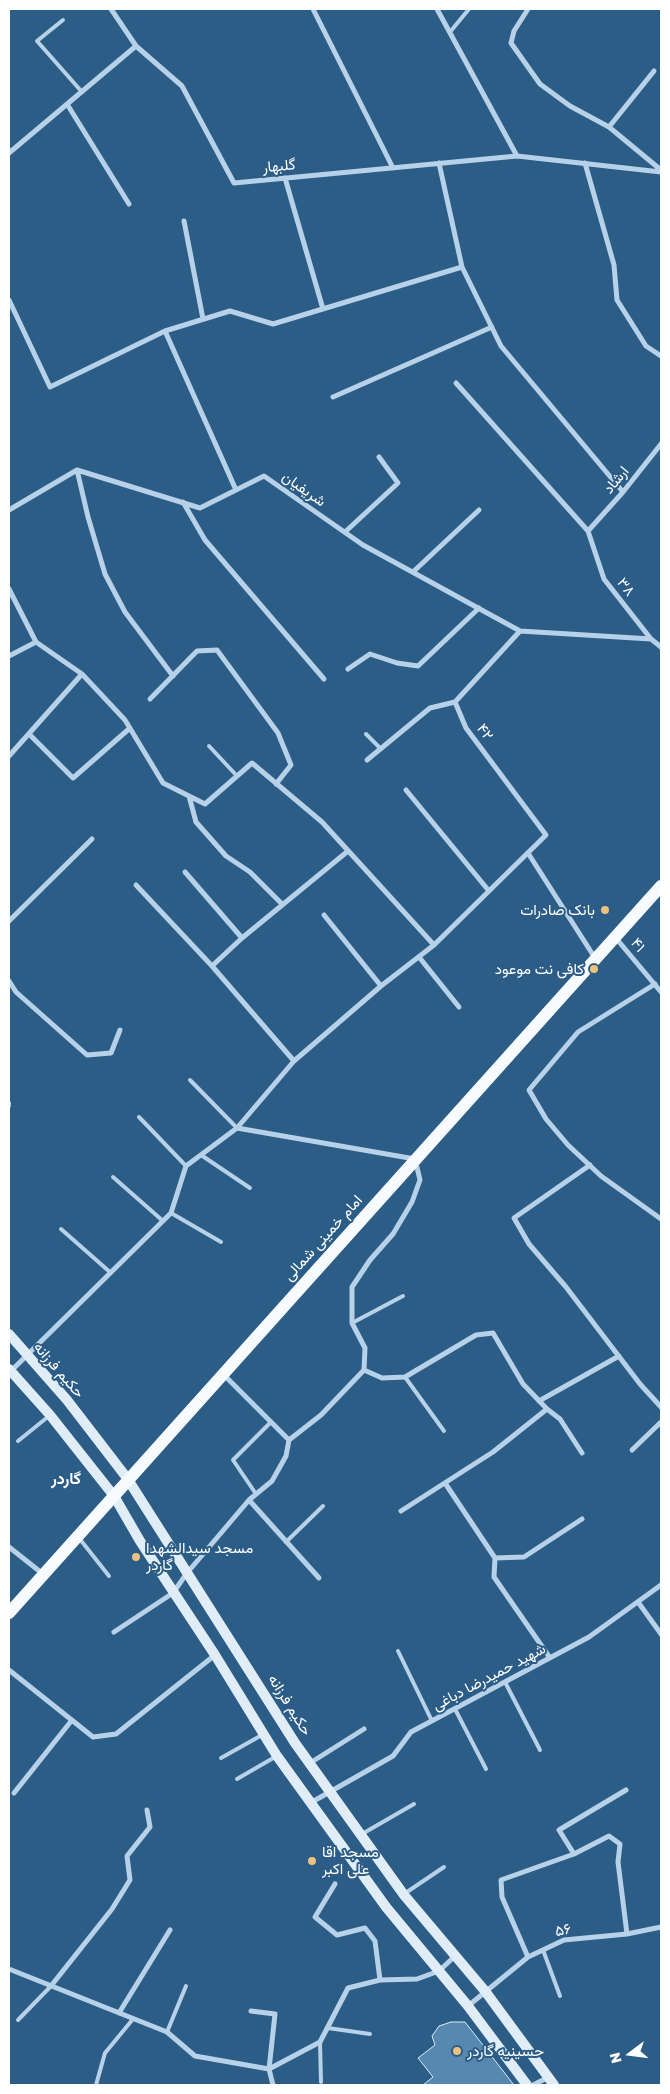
<!DOCTYPE html>
<meta charset="utf-8">
<style>
body{margin:0}
#map{position:relative;width:670px;height:2094px;overflow:hidden;background:#2b5d87;font-family:"Golos Text",sans-serif}
canvas{display:block}
.frame{position:absolute;inset:0;border:10px solid #fff;pointer-events:none}
.north{position:absolute;left:605px;top:2029px;width:50px;height:50px;-webkit-text-stroke:4px #2b5d87;paint-order:stroke;rotate:255deg;font-size:14px;font-weight:700;line-height:20px;text-align:center;color:#fff}
.north::after{content:'';display:block;margin:auto;width:18px;height:22px;background:#fff;clip-path:polygon(50% 0,100% 100%,50% 72%,0 100%)}
</style>
<div id="map">
<canvas width="670" height="2094"></canvas>
<div class="frame"></div>
<div class="north">N</div>
</div>
<script>
const g = document.querySelector('canvas').getContext('2d');
g.lineJoin = 'round';
function fillPath(path, color) {
  g.fillStyle = color;
  g.fill(path, 'evenodd');
}
function toPath(rows) {
  const path = new Path2D();
  for (const r of rows) {
    path.moveTo(r[0], r[1]);
    for (let i = 2; i < r.length; i += 2) path.lineTo(r[i], r[i + 1]);
  }
  return path;
}
function stroke(path, color, width, dash) {
  g.strokeStyle = color;
  g.lineWidth = width;
  g.lineCap = dash ? 'butt' : 'round';
  g.setLineDash(dash || []);
  g.stroke(path);
}
function label(font, color, halo, rows, align = 'center') {
  g.font = font + ' "Golos Text",Vazirmatn,sans-serif';
  g.lineWidth = 4;
  g.setLineDash([]);
  g.textBaseline = 'middle';
  g.strokeStyle = halo;
  g.fillStyle = color;
  for (const [text, x, y, turn = 0] of rows) {
    g.save();
    g.translate(x, y);
    g.rotate((+turn || 0) * Math.PI / 180);
    g.textAlign = isNaN(turn) ? turn : align;
    if (halo) g.strokeText(text, 0, 0);
    g.fillText(text, 0, 0);
    g.restore();
  }
}
const building = toPath([
 [451,2022,465,2022,514,2085,423,2085,433,2077,418,2058,435,2045,432,2036,439,2026,451,2022]
]);
fillPath(building, '#5788b0');
stroke(building, '#daeaf6', 1);
stroke(toPath([
 [63,20,37,41,82,92],
 [450,32,469,9],
 [366,734,381,749],
 [209,746,237,776],
 [190,1080,237,1128],
 [9,1103,9,1106],
 [139,1117,186,1166],
 [201,1155,250,1188],
 [113,1177,163,1221],
 [171,1213,221,1242],
 [61,1229,111,1273],
 [352,1323,403,1296],
 [405,1377,444,1431],
 [18,1441,49,1416],
 [256,1494,233,1460,271,1422],
 [79,1538,109,1576],
 [286,1542,323,1506],
 [398,1651,432,1721],
 [505,1682,540,1750],
 [455,1709,486,1769],
 [221,1758,262,1735],
 [237,1779,275,1757],
 [362,1834,414,1804],
 [404,1894,444,1867],
 [543,1950,560,1996],
 [18,2020,51,1986],
 [328,2028,370,2034],
 [167,2032,186,1986],
 [320,2042,321,2082],
 [96,2085,105,2053,133,2019]
]), '#b7d2e8', 4);
stroke(toPath([
 [111,9,136,46],
 [313,9,393,168],
 [437,9,517,156],
 [528,9,514,31,511,43,540,84,570,106,609,127,661,170],
 [67,104,129,204],
 [609,127,654,71],
 [9,153,136,46,182,86,234,183,517,156,661,172],
 [439,163,462,267],
 [585,163,614,265,617,300,646,346,661,356],
 [285,178,323,309],
 [184,221,203,319],
 [9,300,50,387,165,331,230,311,273,324,462,267,501,346,623,492],
 [165,331,236,490],
 [456,383,588,531,604,579,651,639,661,647],
 [333,397,492,327],
 [77,470,88,517,105,574,125,612,173,676],
 [183,502,205,540,324,679],
 [9,510,77,470,200,508,264,476,363,545,520,631,651,639],
 [588,531,623,492,661,444],
 [345,532,398,483,379,457],
 [413,572,479,510],
 [9,589,36,642],
 [9,656,36,642,82,674,125,720,163,783,205,804,252,763,322,822,434,945],
 [348,669,370,654,397,663,418,666,479,608],
 [150,699,197,651,217,650,278,733,291,765,276,784],
 [29,734,73,778,130,728],
 [9,756,82,674],
 [367,760,430,708,455,702],
 [406,790,489,891],
 [189,796,196,822,226,856,250,872,282,904],
 [528,853,595,958],
 [185,872,242,938],
 [136,885,212,966,294,1061],
 [324,915,381,986],
 [9,921,92,839],
 [615,937,661,992],
 [419,957,459,1007],
 [212,966,242,938,348,851],
 [9,981,16,992,87,1055,111,1053,120,1030],
 [655,984,578,1032,529,1090,546,1119,568,1145,601,1176,661,1219],
 [590,1165,514,1218,529,1244,566,1287,640,1384,661,1407],
 [364,1370,382,1378,405,1377,476,1335,493,1333,523,1384,547,1409,560,1419,582,1453],
 [11,1371,171,1213,186,1166,237,1128,294,1061,381,986,434,945,546,835,466,728,455,702,520,631],
 [224,1375,289,1440],
 [539,1401,619,1356],
 [632,1450,661,1422],
 [445,1483,495,1558,494,1577,550,1658],
 [249,1500,319,1578],
 [401,1511,493,1452,547,1409],
 [9,1547,43,1574],
 [495,1558,524,1557,582,1519],
 [638,1602,661,1634],
 [114,1632,173,1593,187,1573,249,1500,272,1481,286,1456,289,1440,321,1415,364,1370,365,1348,352,1323,352,1287,370,1260,393,1234,412,1202,420,1180,415,1159,237,1128],
 [9,1670,93,1737,116,1734,215,1655],
 [310,1763,364,1729],
 [14,1793,72,1720],
 [312,1802,393,1756,411,1732,589,1637,661,1585],
 [574,1854,559,1830,626,1790],
 [335,1884,315,1917,337,1935,365,1928,375,1941,380,1980],
 [528,1957,502,1897,501,1880,574,1854,609,1836,620,1844,618,1862,627,1934],
 [9,1969,167,2032,195,2056,269,2069,273,2085],
 [51,1986,112,1909,130,1880,127,1856,150,1827,147,1810],
 [468,2006,528,1957,564,1940,627,1934,661,1927],
 [251,2011,275,2014,269,2069],
 [119,2013,170,1930],
 [269,2069,320,2042,348,1988,380,1980,417,1979,439,1971,455,1956],
 [533,2085,547,2078]
]), '#b7d2e8', 5);
stroke(toPath([
 [9,1334,67,1400,127,1478,295,1743,404,1895,485,1991,554,2085],
 [9,1369,50,1415,114,1496,140,1541,215,1655,277,1756,386,1907,468,2006,527,2085]
]), '#e0edf7', 10);
stroke(toPath([
 [9,1613,661,886]
]), '#f8fbfe', 12);
for (const [x, y, r, color] of [
 [605,910,5,"#eec17f"],
 [594,969,5,"#eec17f"],
 [136,1557,5,"#eec17f"],
 [312,1861,5,"#eec17f"],
 [457,2051,5,"#eec17f"]
]) {
  const dot = new Path2D();
  dot.arc(x, y, r, 0, 2 * Math.PI);
  g.fillStyle = color;
  g.fill(dot);
  stroke(dot, '#2b5d87', 2);
}
label('15px', '#fff', '#2b5d87', [
 ["گلبهار",279,166,-5],
 ["ارشاد",616,480,-50],
 ["شریفیان",304,489,35],
 ["۳۸",626,587,52],
 ["۴۲",485,732,54],
 ["۴۱",638,945,50],
 ["امام خمینی شمالی",323,1238,-48],
 ["حکیم فرزانه",59,1370,49],
 ["شهید حمیدرضا دباغی",489,1677,-28],
 ["حکیم فرزانه",290,1705,58],
 ["۵۶",563,1930,-14]
]);
label('15px', '#fff', '#2b5d87', [
 ["بانک صادرات",595,910,"right"],
 ["کافی نت موعود",584,969,"right"],
 ["مسجد سیدالشهدا",146,1548],
 ["گاردر",146,1565],
 ["مسجد اقا",322,1852],
 ["علی اکبر",322,1869],
 ["حسینیه گاردر",467,2051]
], 'left');
label('bold 16px', '#fff', '#2b5d87', [
 ["گاردر",66,1479]
]);
</script>
